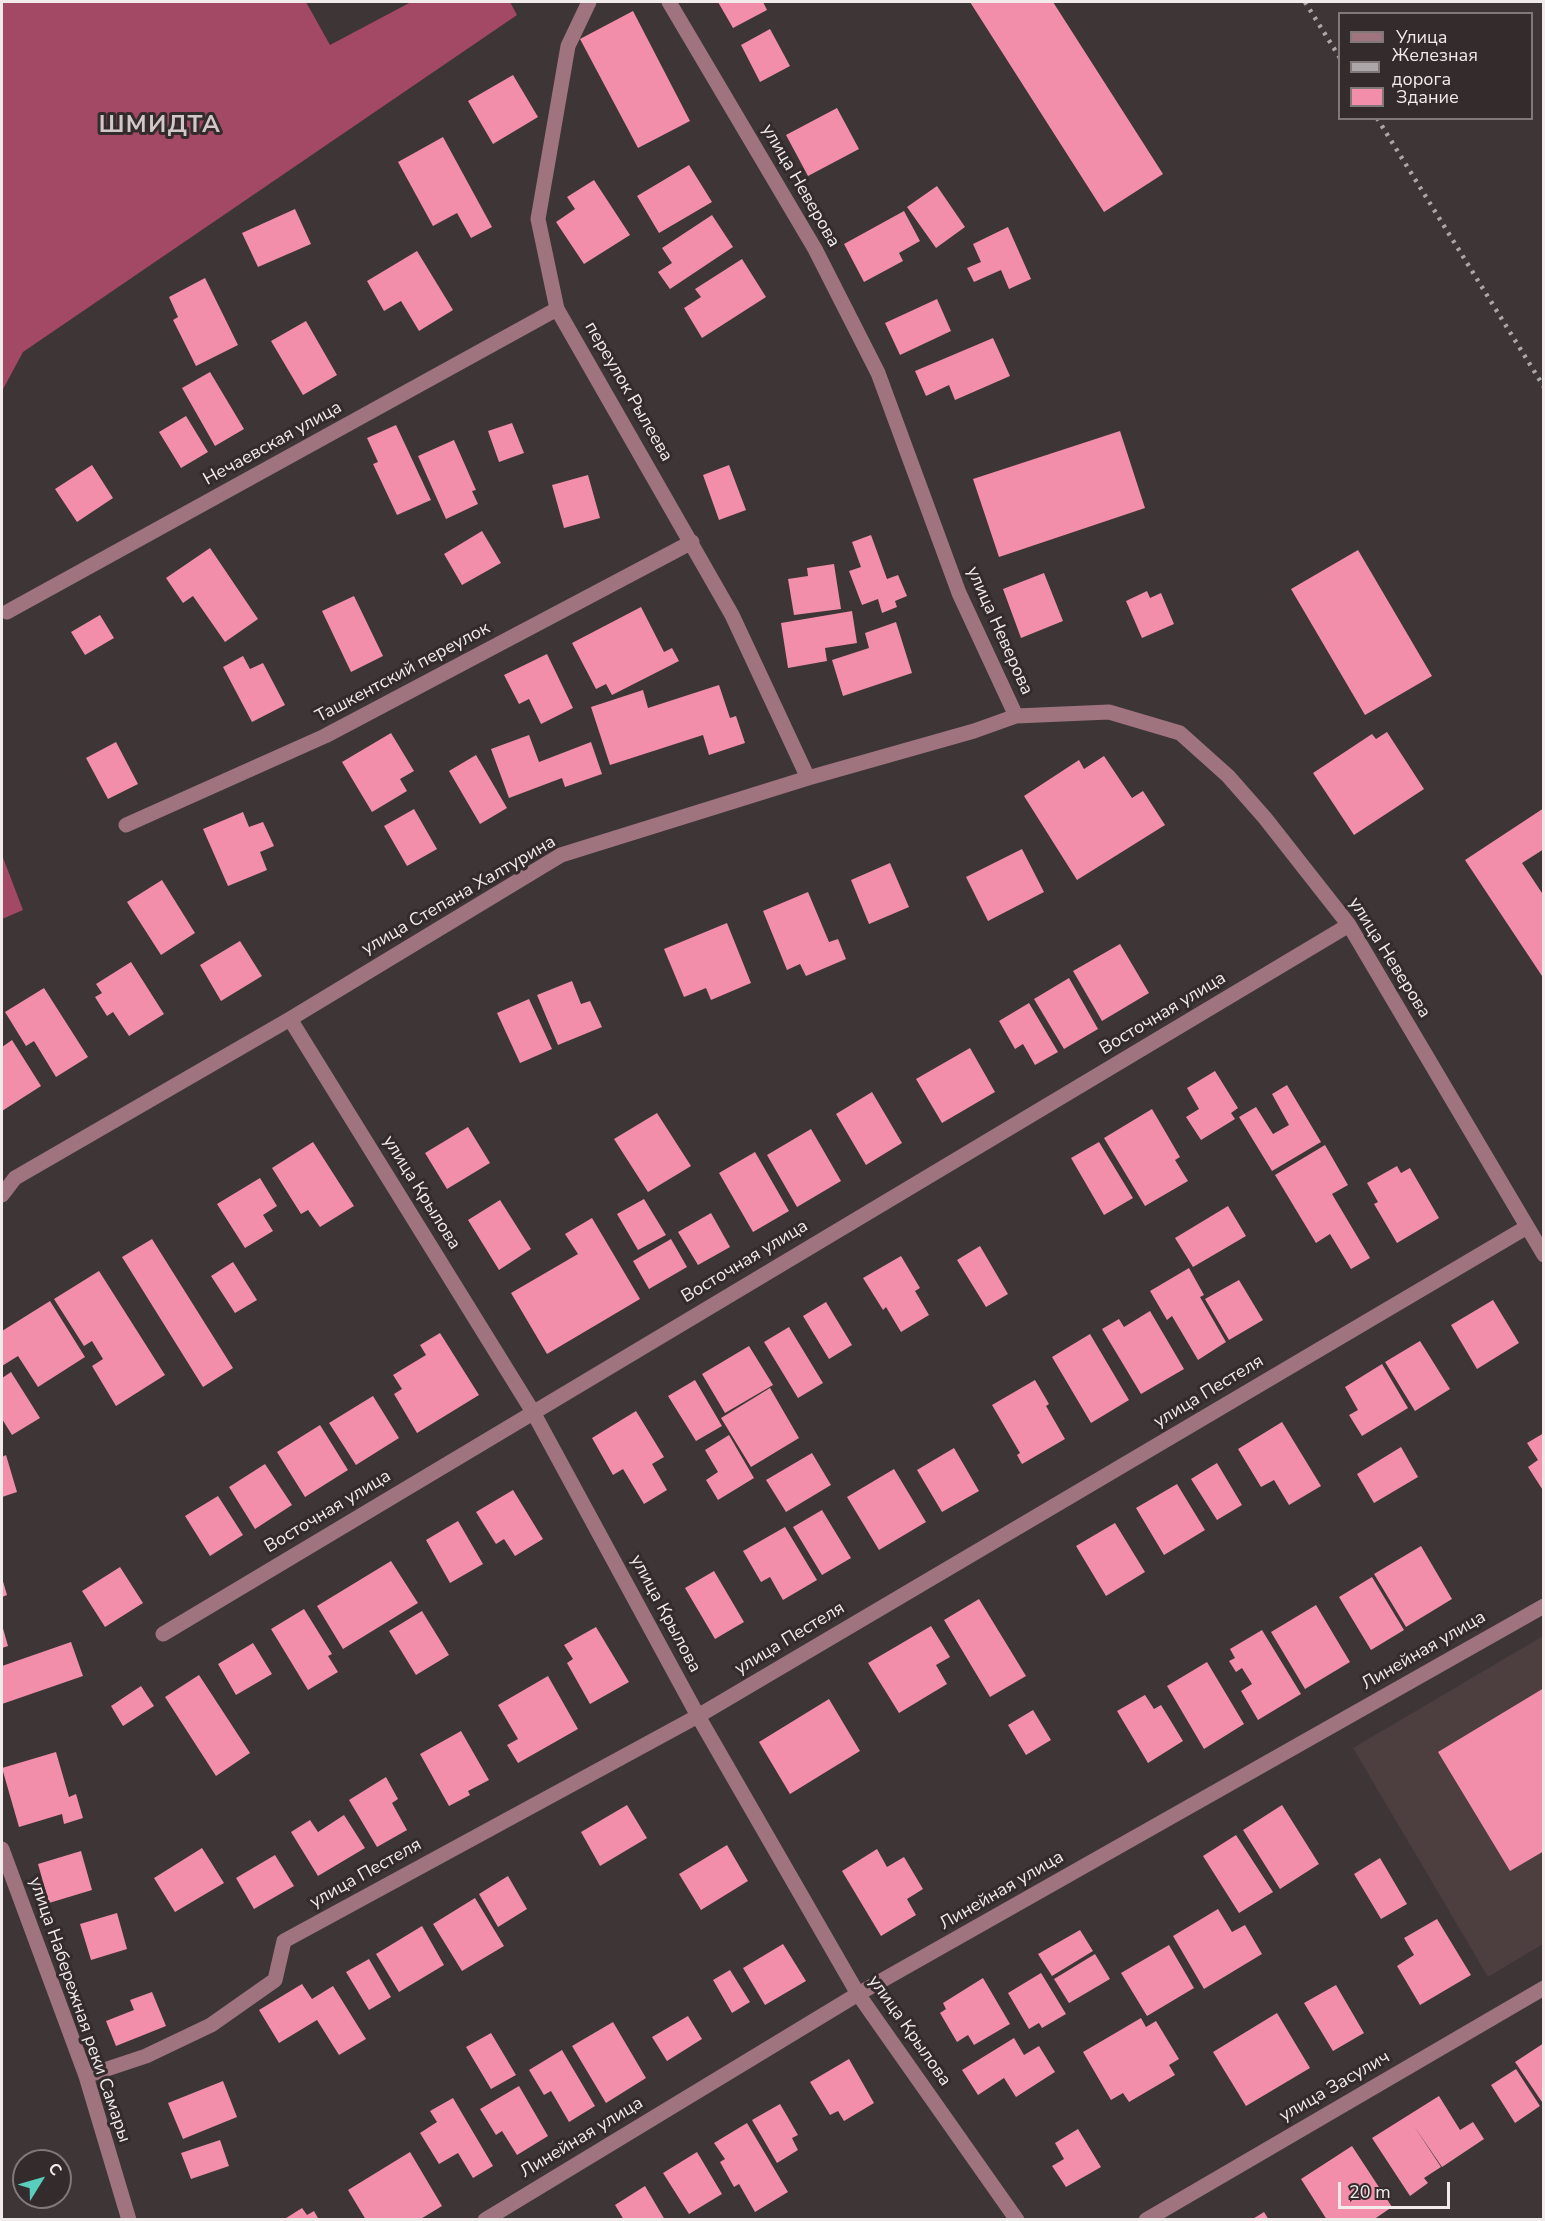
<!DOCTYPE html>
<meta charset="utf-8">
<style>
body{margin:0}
#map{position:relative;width:1545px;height:2221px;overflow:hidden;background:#3e3537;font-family:"Nunito Sans",sans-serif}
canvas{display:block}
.frame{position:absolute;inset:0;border:3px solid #f1ebec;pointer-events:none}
.legend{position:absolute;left:1338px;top:12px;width:195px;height:108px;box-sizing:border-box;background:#342b2d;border:2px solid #807879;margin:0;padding:8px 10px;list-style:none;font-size:18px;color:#f1ebec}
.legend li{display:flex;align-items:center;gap:12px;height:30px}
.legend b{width:30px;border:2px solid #807879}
.north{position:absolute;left:12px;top:2149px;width:60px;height:60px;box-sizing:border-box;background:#342b2d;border:2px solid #807879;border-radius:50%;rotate:53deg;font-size:16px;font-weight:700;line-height:24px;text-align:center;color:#f1ebec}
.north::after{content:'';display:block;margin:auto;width:21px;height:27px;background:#5acebd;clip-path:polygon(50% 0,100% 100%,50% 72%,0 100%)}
.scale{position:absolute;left:1338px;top:2182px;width:112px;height:27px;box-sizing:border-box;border:3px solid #f1ebec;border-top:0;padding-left:8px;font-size:18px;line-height:21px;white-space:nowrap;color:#f1ebec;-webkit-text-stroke:4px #342b2d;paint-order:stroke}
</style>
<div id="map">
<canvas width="1545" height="2221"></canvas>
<div class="frame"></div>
<ul class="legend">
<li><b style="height:8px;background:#9f747f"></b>Улица</li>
<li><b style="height:8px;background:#ada6a8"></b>Железная дорога</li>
<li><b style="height:16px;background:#f28eaa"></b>Здание</li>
</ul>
<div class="north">С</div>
<div class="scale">20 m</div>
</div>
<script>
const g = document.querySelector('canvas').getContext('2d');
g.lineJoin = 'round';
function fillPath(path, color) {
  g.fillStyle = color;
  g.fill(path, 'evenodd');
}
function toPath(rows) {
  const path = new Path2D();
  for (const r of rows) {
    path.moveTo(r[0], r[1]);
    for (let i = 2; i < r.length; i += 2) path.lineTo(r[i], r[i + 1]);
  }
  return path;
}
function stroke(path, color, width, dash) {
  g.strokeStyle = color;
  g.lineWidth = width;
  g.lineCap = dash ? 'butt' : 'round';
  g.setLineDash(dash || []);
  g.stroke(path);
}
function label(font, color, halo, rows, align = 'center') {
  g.font = font + ' "Nunito Sans",sans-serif';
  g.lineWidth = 6;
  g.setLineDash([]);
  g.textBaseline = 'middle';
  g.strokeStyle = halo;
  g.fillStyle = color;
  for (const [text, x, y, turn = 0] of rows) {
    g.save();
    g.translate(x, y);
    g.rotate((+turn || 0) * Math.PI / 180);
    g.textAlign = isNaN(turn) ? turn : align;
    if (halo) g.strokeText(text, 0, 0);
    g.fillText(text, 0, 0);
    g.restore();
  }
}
fillPath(toPath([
 [1543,1636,1543,1944,1488,1977,1353,1748]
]), '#4d3e40');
fillPath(toPath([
 [2,2,306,2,330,45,411,2,510,2,517,15,23,352,2,391],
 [2,855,23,910,2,919]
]), '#a34865');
fillPath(toPath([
 [718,2,763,2,767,10,733,28],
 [970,2,1053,2,1163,174,1104,212],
 [633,11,690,121,638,148,580,39],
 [770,29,790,66,760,82,741,45],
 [513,75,538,117,493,144,468,101],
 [837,108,859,149,808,176,786,135],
 [443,137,492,227,471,238,457,213,433,226,398,162],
 [689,165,712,202,659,233,637,196],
 [594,180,630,235,584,264,556,222,575,209,567,197],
 [937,186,965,227,936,248,907,207],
 [295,209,311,244,258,267,242,233],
 [904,211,920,241,899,253,903,261,864,282,844,244],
 [712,215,733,247,670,289,658,272,672,263,662,248],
 [1008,227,1031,279,1009,289,1001,270,974,282,967,268,981,262,973,244],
 [417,251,453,310,419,331,401,301,384,311,367,281],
 [742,259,766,297,702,338,684,308,701,297,695,289],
 [205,278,238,345,196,366,173,320,178,317,169,297],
 [937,299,951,331,900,355,885,323],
 [306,321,337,375,303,395,271,341],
 [993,338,1010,376,955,400,949,385,926,396,915,371],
 [210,372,244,429,215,446,182,388],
 [186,416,208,452,181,468,159,432],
 [512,423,524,453,499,462,488,431],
 [396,425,431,500,397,515,373,464,378,462,367,438],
 [1120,431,1145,508,999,557,973,479],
 [454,440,476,490,472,491,478,504,446,519,418,456],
 [92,465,113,498,77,522,55,489],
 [729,465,746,510,719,520,703,475],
 [588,475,600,518,564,528,552,485],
 [482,531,501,563,462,585,444,554],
 [871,535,887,579,898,575,907,596,895,601,897,607,882,613,878,599,862,605,849,571,861,567,852,542],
 [210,548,258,619,225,642,193,596,183,603,166,578],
 [1358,550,1432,676,1365,715,1291,589],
 [834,564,841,609,794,615,788,579,808,576,807,568],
 [1044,573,1063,621,1021,638,1003,589],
 [1147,591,1150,598,1161,593,1174,624,1142,638,1126,601],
 [354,596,383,656,351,672,322,611],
 [641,607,664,652,672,648,679,661,612,695,606,684,596,689,572,643],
 [852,611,857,643,825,648,827,661,788,668,781,623],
 [100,615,114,638,85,655,71,632],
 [896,622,912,673,843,696,832,660,869,648,865,633],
 [547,654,573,708,541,724,529,699,519,704,504,675],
 [243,656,250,669,263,663,285,705,252,722,223,667],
 [719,685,730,718,736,716,745,743,709,755,703,735,610,765,591,707,643,690,648,708],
 [1387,732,1424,789,1354,835,1313,773,1372,734,1376,739],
 [391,733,414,771,400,779,407,791,372,812,342,762],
 [529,735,539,762,591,742,602,774,565,787,562,778,509,798,491,749],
 [116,742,138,784,108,799,86,758],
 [476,755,507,808,480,824,449,771],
 [1104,756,1132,798,1143,791,1165,825,1077,880,1024,796,1079,760,1084,769],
 [1544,808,1544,849,1522,863,1544,896,1544,979,1465,860],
 [414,809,437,849,407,866,384,826],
 [243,812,249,827,263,822,274,846,260,852,267,870,228,886,203,829],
 [1022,849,1044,892,988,921,966,877],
 [890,863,909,907,869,924,851,880],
 [162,880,195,933,161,955,127,902],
 [808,892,829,942,838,939,846,959,806,976,800,964,787,970,763,911],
 [727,923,751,983,711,1000,706,988,684,997,664,949],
 [240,941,262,976,221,1001,200,965],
 [1120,944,1149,993,1102,1021,1073,971],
 [131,962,164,1014,129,1036,113,1012,107,1016,95,997,102,993,96,984],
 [1069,978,1098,1029,1064,1049,1034,999],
 [572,981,581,1004,590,1001,602,1027,558,1045,537,995],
 [44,988,88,1057,56,1077,34,1041,26,1046,5,1012],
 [529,999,552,1049,520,1063,497,1013],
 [1029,1003,1058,1052,1035,1065,1023,1044,1015,1049,999,1021],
 [12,1040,41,1086,2,1111,2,1047],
 [970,1048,995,1092,942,1123,916,1079],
 [1215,1071,1238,1108,1231,1113,1235,1119,1201,1140,1186,1117,1199,1109,1187,1088],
 [1287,1085,1321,1142,1272,1171,1239,1117,1256,1107,1273,1134,1289,1125,1272,1094],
 [872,1092,902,1143,866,1165,836,1114],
 [1152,1109,1180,1157,1175,1160,1188,1181,1145,1206,1104,1138],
 [657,1113,691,1166,648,1192,614,1139],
 [468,1127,490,1163,447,1189,425,1153],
 [811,1129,841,1181,797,1207,767,1155],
 [313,1142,354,1206,320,1227,308,1210,301,1214,272,1168],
 [1099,1142,1133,1198,1104,1215,1071,1158],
 [1325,1145,1348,1185,1332,1194,1370,1258,1351,1269,1330,1234,1316,1243,1275,1175],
 [755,1152,789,1211,753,1232,719,1173],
 [1397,1166,1401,1173,1410,1168,1439,1218,1397,1243,1374,1204,1378,1202,1367,1183],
 [260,1178,277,1206,263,1215,273,1231,245,1248,217,1204],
 [644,1199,666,1235,638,1250,617,1214],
 [500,1200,531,1249,499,1270,468,1220],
 [1228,1206,1246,1236,1193,1267,1175,1238],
 [711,1213,730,1247,698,1265,678,1232],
 [592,1218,640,1299,547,1354,511,1293,578,1254,565,1234],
 [152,1239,233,1368,203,1387,122,1257],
 [671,1239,687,1267,649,1289,633,1261],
 [980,1246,1008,1294,986,1307,957,1260],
 [901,1256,920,1288,915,1291,929,1315,901,1332,886,1307,883,1310,863,1278],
 [233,1262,257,1300,235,1313,211,1276],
 [1189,1268,1204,1295,1200,1297,1226,1342,1198,1360,1172,1316,1167,1320,1150,1291],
 [99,1271,165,1375,116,1406,92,1366,103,1359,92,1341,84,1346,54,1299],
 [1239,1280,1263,1320,1229,1340,1205,1299],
 [1493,1300,1519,1343,1477,1369,1451,1325],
 [50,1301,85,1357,38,1387,18,1356,2,1366,2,1331],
 [826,1302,852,1345,829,1359,803,1316],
 [1150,1311,1184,1369,1141,1394,1102,1329,1119,1319,1124,1327],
 [789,1327,823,1383,798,1398,764,1342],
 [440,1333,479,1395,417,1433,394,1394,402,1389,393,1375,426,1355,420,1345],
 [1090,1334,1129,1400,1091,1423,1052,1357],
 [1420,1341,1450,1389,1415,1411,1385,1362],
 [749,1346,773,1385,725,1413,702,1374],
 [1382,1364,1408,1408,1362,1436,1349,1415,1358,1410,1345,1387],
 [11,1372,40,1418,12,1435,2,1419,2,1378],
 [695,1380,722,1426,696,1441,668,1396],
 [1035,1380,1049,1404,1046,1406,1065,1439,1022,1464,1017,1455,1020,1453,992,1405],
 [770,1388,799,1438,751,1467,721,1418],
 [373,1396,399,1438,356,1465,329,1423],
 [636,1411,664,1457,652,1464,667,1490,644,1504,623,1469,613,1475,592,1438],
 [1282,1422,1321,1486,1289,1505,1274,1480,1261,1487,1238,1449],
 [320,1425,348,1470,305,1497,277,1452],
 [1544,1433,1544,1492,1528,1467,1538,1460,1527,1443],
 [729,1435,754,1478,718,1500,706,1480,718,1472,705,1450],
 [1401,1447,1418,1477,1374,1503,1357,1474],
 [954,1448,979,1491,942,1512,917,1470],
 [812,1453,831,1485,786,1512,766,1480],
 [6,1455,17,1492,2,1497,2,1457],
 [1217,1463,1242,1505,1217,1520,1191,1479],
 [265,1464,292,1505,255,1529,229,1487],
 [894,1469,926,1522,879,1550,847,1497],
 [1177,1484,1205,1530,1164,1555,1136,1508],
 [513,1490,543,1539,515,1556,504,1539,496,1544,476,1512],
 [218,1496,243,1535,210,1556,185,1516],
 [822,1510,851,1558,822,1575,793,1527],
 [458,1521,483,1564,450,1583,426,1540],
 [1115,1523,1145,1572,1106,1596,1076,1546],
 [785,1527,817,1580,783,1600,770,1577,761,1582,743,1551],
 [1421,1546,1452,1599,1406,1627,1374,1574],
 [391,1561,418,1603,343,1649,317,1606],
 [120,1567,143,1603,105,1627,82,1591],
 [714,1571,744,1622,715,1639,685,1588],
 [1372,1577,1404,1630,1371,1650,1339,1597],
 [2,1578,7,1595,2,1597],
 [979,1599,1026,1676,990,1697,944,1620],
 [1316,1605,1350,1662,1305,1689,1271,1632],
 [304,1609,332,1654,328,1656,338,1672,308,1690,271,1629],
 [422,1611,449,1655,416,1675,389,1631],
 [2,1625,8,1646,2,1648],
 [931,1626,950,1657,936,1665,947,1684,899,1713,868,1663],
 [596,1627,629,1682,590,1704,567,1663,573,1659,564,1645],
 [1262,1630,1301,1694,1258,1720,1241,1691,1252,1684,1242,1668,1236,1672,1229,1661,1235,1658,1230,1649],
 [71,1642,83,1676,2,1704,2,1666],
 [253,1643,272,1674,236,1695,218,1664],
 [1207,1662,1244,1724,1204,1749,1167,1686],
 [199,1675,250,1753,216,1776,165,1697],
 [548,1676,578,1729,518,1763,507,1745,518,1739,498,1705],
 [141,1686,154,1706,123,1726,111,1706],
 [1544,1688,1544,1851,1510,1871,1438,1752],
 [1145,1695,1154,1709,1161,1705,1183,1741,1148,1763,1117,1711],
 [829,1699,860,1751,790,1794,759,1742],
 [1033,1710,1051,1740,1026,1755,1008,1725],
 [461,1731,489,1780,468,1791,470,1795,449,1806,420,1754],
 [56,1752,69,1797,76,1794,83,1818,64,1824,62,1814,19,1827,2,1768],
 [386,1777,398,1799,392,1803,407,1830,377,1847,349,1800],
 [627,1805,647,1838,600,1866,581,1832],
 [1282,1805,1319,1864,1280,1889,1243,1830],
 [344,1815,365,1848,318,1876,291,1832,310,1820,318,1832],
 [1236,1835,1273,1892,1239,1913,1203,1856],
 [727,1845,748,1881,701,1910,679,1874],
 [202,1848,224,1883,175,1912,154,1878],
 [877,1849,887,1867,904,1857,923,1889,907,1899,916,1915,881,1936,842,1871],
 [81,1851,92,1890,49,1903,38,1864],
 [275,1855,294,1886,254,1909,236,1878],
 [1380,1858,1407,1904,1381,1919,1354,1874],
 [508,1876,527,1909,498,1927,479,1894],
 [475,1898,504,1946,462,1971,433,1924],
 [1218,1909,1232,1932,1245,1925,1262,1954,1204,1989,1173,1936],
 [117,1913,127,1949,91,1960,80,1924],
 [1437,1919,1471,1975,1420,2005,1397,1966,1414,1955,1404,1938],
 [422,1926,444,1965,399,1992,376,1954],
 [1080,1930,1093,1951,1052,1976,1038,1954],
 [783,1944,806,1981,765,2005,743,1968],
 [1169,1945,1194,1988,1147,2016,1121,1973],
 [1095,1954,1110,1979,1069,2003,1054,1979],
 [369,1959,391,1997,369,2010,346,1972],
 [730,1970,750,2002,732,2013,713,1980],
 [1041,1973,1066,2014,1042,2028,1039,2023,1029,2029,1008,1993],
 [983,1978,1010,2024,974,2045,968,2035,957,2042,940,2013,946,2009,943,2003],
 [302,1984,312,1999,333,1986,366,2039,339,2055,317,2020,279,2043,259,2010],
 [1336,1985,1364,2033,1333,2051,1304,2003],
 [152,1992,166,2026,116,2046,106,2021,134,2010,130,2000],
 [1277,2013,1310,2068,1246,2106,1213,2052],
 [688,2016,702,2039,667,2061,652,2037],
 [1141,2018,1146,2027,1156,2021,1179,2059,1169,2065,1175,2075,1129,2102,1123,2093,1111,2100,1083,2052],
 [613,2022,646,2078,606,2103,572,2046],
 [491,2033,516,2075,491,2089,466,2047],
 [1014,2038,1024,2055,1039,2046,1055,2072,1016,2097,1004,2078,978,2095,962,2070],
 [1544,2043,1544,2105,1515,2062],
 [562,2050,595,2106,569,2122,551,2091,544,2095,529,2070],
 [849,2059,874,2103,844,2121,838,2111,830,2115,810,2082],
 [1516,2069,1540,2106,1515,2123,1491,2085],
 [223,2081,237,2117,183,2139,168,2103],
 [519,2086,548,2136,517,2155,502,2131,496,2135,480,2109],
 [1439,2096,1460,2130,1473,2122,1484,2139,1442,2167,1414,2126,1441,2167,1424,2178,1428,2183,1410,2196,1372,2138],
 [453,2098,493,2166,473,2178,458,2153,439,2164,420,2133,437,2122,430,2111],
 [780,2104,798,2135,792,2138,798,2150,777,2163,752,2120],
 [747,2123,788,2192,755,2212,739,2184,734,2187,720,2162,725,2159,714,2143],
 [1078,2129,1101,2167,1066,2187,1052,2166,1064,2159,1055,2143],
 [220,2140,229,2166,191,2179,181,2153],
 [1352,2146,1392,2207,1373,2220,1327,2220,1301,2179],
 [410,2152,442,2206,419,2220,366,2220,348,2190],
 [697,2152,722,2194,689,2214,663,2173],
 [645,2186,665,2220,624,2220,615,2205],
 [302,2208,307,2215,314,2211,319,2220,283,2220],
 [1264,2212,1269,2220,1251,2220]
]), '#f28eaa');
stroke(toPath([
 [589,2,568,46,538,219,557,309,732,615,808,778],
 [669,2,815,249,878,373,959,593,1016,716,1109,712,1180,733,1228,776,1265,818,1349,925,1544,1255],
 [7,612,557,309],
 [126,825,325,736,692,542],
 [290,1019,533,1412,698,1716,858,1994,1017,2220],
 [2,1195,15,1178,290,1019,561,855,808,778,974,731,1016,716],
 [163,1634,1349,925],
 [2,1849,86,2076,129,2220],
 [86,2076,146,2056,211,2025,275,1980,284,1941,698,1716,1527,1227],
 [485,2220,858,1994,1544,1606],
 [1146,2220,1544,1988]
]), '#9f747f', 15);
stroke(toPath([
 [1305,2,1340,58],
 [1377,118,1544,387]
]), '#ada6a8', 4.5, [3, 6]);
label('18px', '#f1ebec', '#342b2d', [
 ["улица Неверова",800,186,60],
 ["переулок Рылеева",628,392,60],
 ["Нечаевская улица",273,444,-29],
 ["улица Неверова",999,631,66],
 ["Ташкентский переулок",403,673,-28],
 ["улица Степана Халтурина",459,896,-30],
 ["улица Неверова",1389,958,58],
 ["Восточная улица",1163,1014,-31],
 ["улица Крылова",421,1193,58],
 ["Восточная улица",745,1262,-31],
 ["улица Пестеля",1209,1392,-31],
 ["Восточная улица",328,1512,-31],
 ["улица Крылова",665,1614,62],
 ["улица Пестеля",790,1639,-31],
 ["Линейная улица",1424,1651,-30],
 ["улица Пестеля",366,1874,-29],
 ["Линейная улица",1002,1891,-30],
 ["улица Набережная реки Самары",79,2010,71],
 ["улица Крылова",909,2031,55],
 ["улица Засулич",1335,2087,-30],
 ["Линейная улица",582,2138,-31]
]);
g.letterSpacing = '1.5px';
label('bold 24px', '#d2c7c9', '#342b2d', [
 ["ШМИДТА",160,126]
]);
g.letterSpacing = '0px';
</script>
